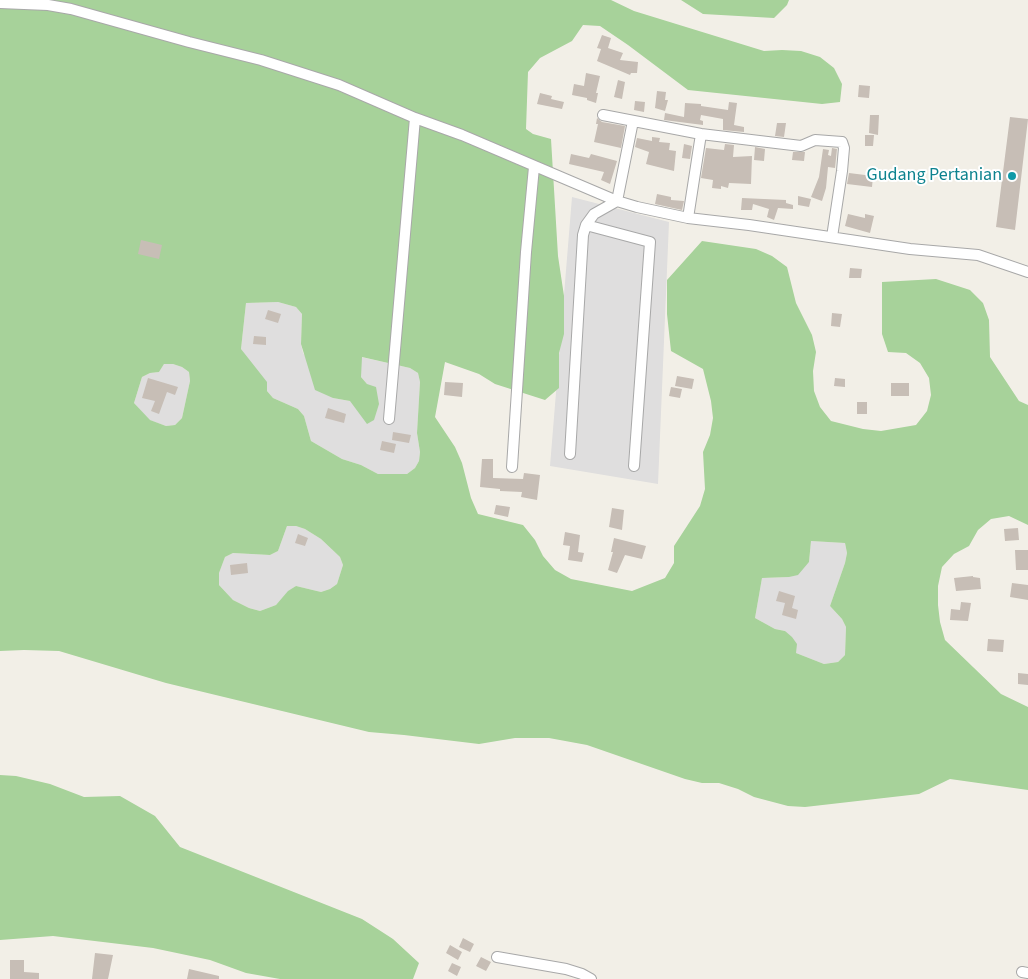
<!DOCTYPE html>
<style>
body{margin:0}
canvas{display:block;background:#f2efe7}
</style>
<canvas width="1028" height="979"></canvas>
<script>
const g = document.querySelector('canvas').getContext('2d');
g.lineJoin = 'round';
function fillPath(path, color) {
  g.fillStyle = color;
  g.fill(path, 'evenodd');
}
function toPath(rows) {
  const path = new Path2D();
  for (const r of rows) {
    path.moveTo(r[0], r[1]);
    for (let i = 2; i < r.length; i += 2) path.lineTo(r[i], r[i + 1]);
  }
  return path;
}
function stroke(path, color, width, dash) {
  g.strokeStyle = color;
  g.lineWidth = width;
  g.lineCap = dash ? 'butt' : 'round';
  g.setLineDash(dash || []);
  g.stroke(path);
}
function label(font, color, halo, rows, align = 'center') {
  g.font = font + ' "Source Sans 3",sans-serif';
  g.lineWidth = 4;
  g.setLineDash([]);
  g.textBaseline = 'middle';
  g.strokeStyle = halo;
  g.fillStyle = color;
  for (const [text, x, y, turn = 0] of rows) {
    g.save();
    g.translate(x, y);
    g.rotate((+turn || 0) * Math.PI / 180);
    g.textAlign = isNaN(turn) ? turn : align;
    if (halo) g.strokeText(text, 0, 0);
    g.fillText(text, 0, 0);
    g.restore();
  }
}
fillPath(toPath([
 [572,197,669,222,658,484,550,466],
 [278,302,296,307,302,314,301,344,303,353,333,398,350,401,367,384,361,377,361,357,410,368,418,373,420,382,417,433,420,452,419,461,415,468,407,474,378,474,361,465,342,459,311,441,304,416,298,409,273,398,267,391,241,349,246,303],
 [164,364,173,364,182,367,189,372,190,381,182,418,175,425,166,426,149,420,134,403,142,377,150,373,159,372],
 [287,526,296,526,305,529,321,539,340,557,343,565,337,584,330,589,321,592,296,586,288,592,276,605,260,611,249,608,233,600,219,585,219,573,225,557,233,553,270,555,278,551],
 [811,541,845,543,847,553,845,563,830,606,842,619,846,627,845,655,838,662,824,664,796,653,785,631,775,629,755,618,762,578,789,577,809,562]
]), '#dfdede');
fillPath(toPath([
 [0,0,611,0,634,11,764,51,782,50,801,51,820,57,834,68,842,84,840,102,822,104,688,90,628,45,600,26,583,25,572,41,540,58,528,72,526,129,533,134,551,139,558,256,564,296,564,334,559,353,559,388,545,400,495,384,479,374,445,362,435,417,455,447,462,463,471,498,478,514,523,525,535,540,543,556,555,570,571,579,632,591,665,578,674,563,674,546,700,506,705,489,703,452,710,435,713,418,711,401,703,369,671,351,667,314,667,280,702,241,756,249,772,256,787,267,796,303,812,335,816,352,813,371,814,391,820,407,831,421,863,429,881,431,916,425,927,411,931,395,929,378,920,363,906,353,888,352,882,334,882,282,936,279,970,290,983,303,989,320,990,357,1019,401,1028,405,1028,525,1009,516,991,519,978,530,969,546,954,554,942,567,938,586,938,605,940,622,945,640,1001,694,1028,707,1028,790,950,779,919,794,805,807,788,806,754,797,738,789,719,783,702,783,685,779,587,745,549,738,515,738,479,744,404,735,369,732,166,683,59,651,24,650,0,651],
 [278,302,296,307,302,314,301,344,315,390,333,398,350,401,367,424,374,420,379,404,376,387,367,384,361,377,362,357,410,368,418,373,420,382,417,433,420,452,419,461,415,468,407,474,378,474,361,465,342,459,311,441,304,416,298,409,273,398,267,391,267,382,241,349,246,303],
 [164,364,173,364,182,367,189,372,190,381,182,418,175,425,166,426,150,420,134,403,142,377,150,373,159,372],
 [287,526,296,526,305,529,321,539,340,557,343,565,337,584,330,589,321,592,296,586,288,591,276,605,260,611,249,608,233,600,219,585,219,573,225,557,233,553,270,555,278,551],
 [811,541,845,543,847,553,845,563,830,606,842,619,846,627,845,655,838,662,824,664,796,653,797,644,792,637,785,631,775,629,755,618,762,578,789,577,798,575,809,562],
 [681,0,789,0,787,5,774,18,703,14],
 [0,775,16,776,50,784,84,797,120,796,155,816,180,847,362,919,393,939,419,963,413,979,280,979,246,973,210,960,153,948,53,936,0,940]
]), '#a7d29a');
fillPath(toPath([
 [602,35,611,38,608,48,623,53,620,60,638,62,637,73,631,73,630,75,597,61,601,49,597,48],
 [586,73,600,76,596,93,598,93,596,103,587,100,587,98,572,95,574,84,584,86],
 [618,80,625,82,622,99,614,97],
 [859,85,870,86,869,98,858,97],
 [657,91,666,92,665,100,668,100,665,111,655,108],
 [540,93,552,96,551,99,564,102,562,109,537,104],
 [635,101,645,102,644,112,634,110],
 [729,102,737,103,734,125,744,127,744,132,723,130,723,119,701,115,700,120,703,121,703,125,664,120,665,113,684,117,685,103,701,104,701,106,728,110],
 [870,115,879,115,878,135,869,133],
 [1010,117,1028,119,1015,230,996,227],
 [597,118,602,122,625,126,621,148,594,142,598,124,596,124],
 [777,123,786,123,784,137,775,136],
 [865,135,874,135,873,146,865,146],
 [652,137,660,138,659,142,670,143,669,150,676,151,674,171,646,164,649,152,635,147,637,138,652,141],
 [684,144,692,146,690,159,682,158],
 [725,144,734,145,733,157,752,156,751,184,729,183,728,188,721,186,721,189,712,188,713,180,701,178,706,148,724,150],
 [755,147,765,149,764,161,754,160],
 [832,148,837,149,835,168,828,167,826,188,822,201,811,197,819,177,823,149,829,150,828,155,831,156],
 [793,152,805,152,804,161,792,160],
 [571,154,589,158,591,154,617,161,610,184,601,180,604,172,569,164],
 [849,173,873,176,872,187,847,184],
 [657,194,671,197,671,200,684,201,682,210,655,204],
 [798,196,811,199,809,207,798,205],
 [742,198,786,200,786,203,793,205,793,209,778,208,774,220,767,217,769,209,753,204,752,210,741,210],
 [848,214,865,218,865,214,874,216,870,233,845,226],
 [141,240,162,245,159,259,138,254],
 [850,268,862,269,861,278,849,278],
 [268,310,281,314,278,323,265,319],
 [832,313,842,314,840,327,831,326],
 [254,336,266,337,266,345,253,344],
 [677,376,694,379,692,389,675,386],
 [148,378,178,387,175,395,167,392,159,414,151,411,155,401,142,398],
 [835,378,845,379,845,387,834,386],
 [445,382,463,383,462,397,444,395],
 [891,383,909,383,909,396,891,396],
 [671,387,682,389,680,398,669,396],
 [857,402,867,402,867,414,857,414],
 [328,408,346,414,344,423,325,418],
 [393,432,411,435,409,443,392,440],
 [382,441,396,444,394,453,380,450],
 [482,459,493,459,493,478,523,479,524,473,540,475,537,500,521,497,522,492,500,491,500,489,480,487],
 [496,505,510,507,508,517,494,514],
 [612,508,624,510,622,530,609,527],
 [1018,528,1019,540,1005,541,1004,529],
 [565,532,580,535,578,552,584,553,582,562,568,560,570,546,563,545],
 [298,534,308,538,305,546,295,543],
 [614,538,646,546,642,559,625,555,617,573,608,570,613,552,611,552],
 [1015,550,1028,550,1028,570,1016,570],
 [247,563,248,573,231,575,230,565],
 [973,576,973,577,980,578,981,589,956,591,954,578],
 [1012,583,1028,585,1028,600,1010,597],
 [779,591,795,596,792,608,798,610,796,619,782,615,785,603,776,601],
 [961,602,971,603,968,621,950,620,951,609,960,610],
 [988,639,1004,640,1003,652,987,651],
 [1018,673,1028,674,1028,685,1018,684],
 [463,938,474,944,470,952,459,947],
 [450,945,462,952,458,960,446,953],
 [95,953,113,955,108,979,92,979],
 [481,957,491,962,486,971,476,966],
 [10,960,24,960,24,972,39,973,39,979,10,979],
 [452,963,461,967,457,976,448,971],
 [189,969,219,976,219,979,187,979]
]), '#c7beb6');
const street = toPath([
 [0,3,48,5,71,9,189,42,261,60,339,85,415,118,462,135,617,201,637,207,688,218,749,225,910,249,978,255,1028,272],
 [603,115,701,134,801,146,815,140,842,142,844,148,842,171,832,237],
 [688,218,701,134],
 [586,225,650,242,634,466],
 [389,419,415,118],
 [570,454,583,235,586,225,594,214,617,201,633,121],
 [512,467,526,252,534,167],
 [497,957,566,969,582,974,591,979],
 [1022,972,1028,973]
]);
stroke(street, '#a8a8a8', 12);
stroke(street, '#fff', 10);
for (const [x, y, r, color] of [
 [1012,176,5,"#0f9aa8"]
]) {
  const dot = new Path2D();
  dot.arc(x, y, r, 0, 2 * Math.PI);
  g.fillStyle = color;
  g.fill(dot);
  stroke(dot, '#fff', 2);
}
label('18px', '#0d838f', '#fff', [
 ["Gudang Pertanian",1002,176]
], 'right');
</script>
